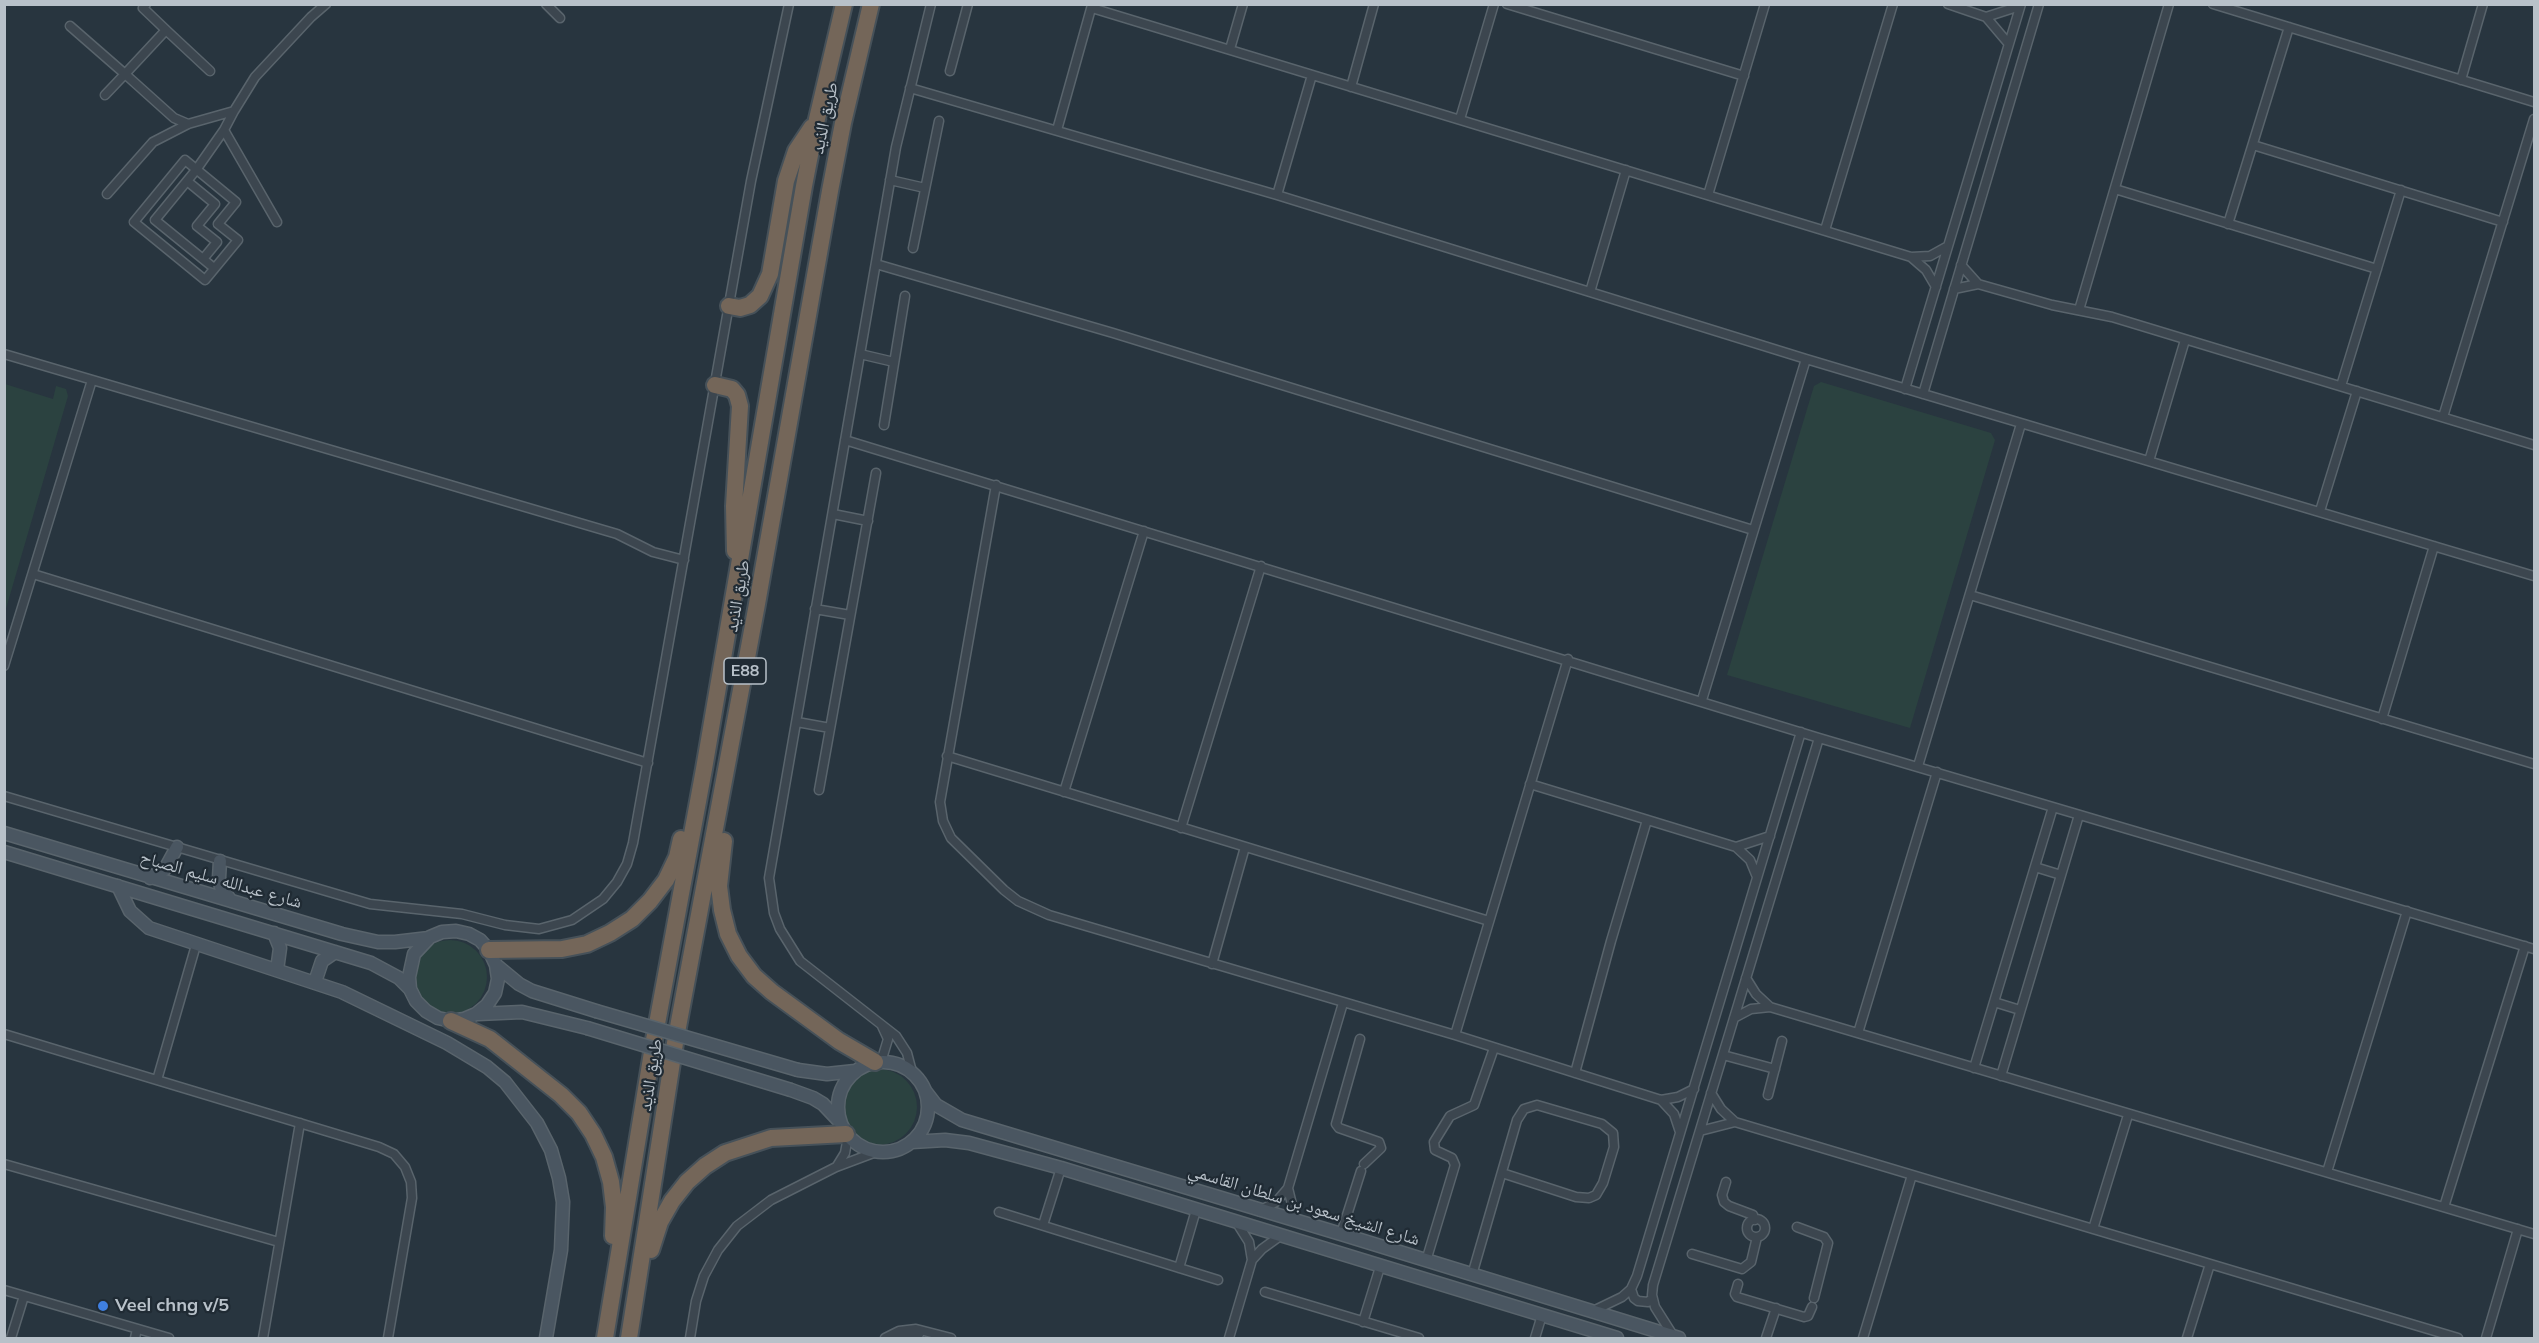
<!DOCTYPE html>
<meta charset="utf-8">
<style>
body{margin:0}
#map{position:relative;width:2539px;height:1343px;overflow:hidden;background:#28353f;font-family:Mulish,sans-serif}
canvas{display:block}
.frame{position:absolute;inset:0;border:6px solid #b8c1c9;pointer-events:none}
</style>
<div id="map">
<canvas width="2539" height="1343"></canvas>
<div class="frame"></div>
</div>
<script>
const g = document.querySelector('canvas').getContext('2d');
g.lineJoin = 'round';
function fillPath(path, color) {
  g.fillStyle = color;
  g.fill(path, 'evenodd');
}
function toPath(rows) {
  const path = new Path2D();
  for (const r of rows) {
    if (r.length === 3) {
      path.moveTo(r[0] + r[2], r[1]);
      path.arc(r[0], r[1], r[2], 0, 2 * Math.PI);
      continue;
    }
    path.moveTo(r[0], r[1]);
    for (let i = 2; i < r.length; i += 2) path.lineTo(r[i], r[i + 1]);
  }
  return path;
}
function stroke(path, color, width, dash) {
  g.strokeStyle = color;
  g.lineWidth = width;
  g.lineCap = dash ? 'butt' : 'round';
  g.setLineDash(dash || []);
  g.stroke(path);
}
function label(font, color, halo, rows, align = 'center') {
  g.font = font + ' Mulish,"Noto Naskh Arabic",sans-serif';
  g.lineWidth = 4.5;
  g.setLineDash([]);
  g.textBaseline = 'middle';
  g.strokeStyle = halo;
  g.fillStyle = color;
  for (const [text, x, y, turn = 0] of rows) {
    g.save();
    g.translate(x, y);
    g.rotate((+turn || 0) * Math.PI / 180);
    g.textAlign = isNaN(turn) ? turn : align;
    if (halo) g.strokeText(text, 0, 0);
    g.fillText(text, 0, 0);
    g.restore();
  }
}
fillPath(toPath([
 [1821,382,1991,433,1995,440,1910,728,1727,675,1814,386],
 [5,384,53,399,56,386,66,389,68,396,5,612],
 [450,977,37],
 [879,1107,38]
]), '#2b4240');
const street = toPath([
 [146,4,143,8,166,30],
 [546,4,560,18],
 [1507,4,1744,76],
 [1948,4,1986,17,2008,43],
 [2213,4,2534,102],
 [1092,8,1911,257,1930,256,1948,246],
 [1986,17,2020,6],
 [70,26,125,74,105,95],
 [1230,49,1243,4],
 [950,71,968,4],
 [2461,80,2483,4],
 [1351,87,1374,4],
 [910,88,1277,195,1806,359,2534,576],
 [234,111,255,77,311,17,326,4],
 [1460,119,1494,4],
 [188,124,174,118,125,74,166,30,210,71],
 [1057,130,1092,5],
 [2253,145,2503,222],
 [185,160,236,202,218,224,238,240,205,280,134,222,185,160],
 [890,180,925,188],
 [187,181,215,204,197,226,217,242,203,259,214,268],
 [2115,189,2377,269],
 [107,194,153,142,188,124,234,111,224,130,277,222],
 [1277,195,1312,75],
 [1708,195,1765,4],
 [2228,224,2289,27],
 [1825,230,1893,4],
 [913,248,939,121],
 [1911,257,1926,270,1936,287],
 [203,259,155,220,196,170,224,130],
 [876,264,1113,333,1753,530],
 [1961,265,1978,284],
 [1954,289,1978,284,2052,305,2112,317,2534,445],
 [1590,292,1626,170],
 [2079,310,2169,4],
 [4,354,617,534,653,552,684,560],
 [860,354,894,362],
 [2341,386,2401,190],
 [1905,389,2021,4],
 [1923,394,2039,4],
 [2443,417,2534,119],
 [884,425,905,296],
 [845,440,1819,738,2534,949],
 [2149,461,2185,340],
 [996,485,940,802,943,821,951,838,1004,890,1018,901,1049,915,1455,1035,1661,1100,1678,1097,1694,1089],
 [2320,511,2357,391],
 [833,514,868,521],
 [33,574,648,763],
 [1970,595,2534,764],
 [815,609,850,615],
 [4,666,92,380],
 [1702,700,1806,359],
 [2382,719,2434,546],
 [797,722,830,728],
 [947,756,1489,921],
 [1918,766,2021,424],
 [1530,784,1736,847,1750,860,1757,877],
 [819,790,876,473],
 [1064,792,1144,531],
 [4,796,370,904,462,914,505,925,539,929,572,920,603,899,617,882,627,864,633,843,751,181,789,4],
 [1181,828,1261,566],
 [1736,847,1770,836],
 [2035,867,2061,875],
 [1212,964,1245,847],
 [1746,978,1756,994,1770,1007,2534,1234],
 [1994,1002,2020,1010],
 [1734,1018,1751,1009,1770,1007],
 [1858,1033,1937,772],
 [4,1034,379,1147,394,1154,405,1167,411,1182,412,1198,388,1338],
 [1455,1035,1568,659],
 [1360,1039,1336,1124,1339,1128,1379,1142,1381,1148,1364,1164],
 [1723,1055,1775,1069],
 [881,1062,888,1039,882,1026],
 [1974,1068,2053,807],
 [912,1072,907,1053,896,1036,800,961,780,929,774,913,769,878,896,147,931,4],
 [1575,1073,1611,941,1647,820],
 [2001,1076,2079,815],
 [157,1080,196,945],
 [1711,1093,1721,1109,1735,1122,2458,1338],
 [1768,1095,1782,1041],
 [1661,1100,1674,1114,1680,1132],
 [1700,1131,1735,1122],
 [4,1164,279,1242],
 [837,1166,845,1153,848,1136],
 [2327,1172,2407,911],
 [1726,1182,1722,1195,1724,1202,1729,1206,1753,1215,1755,1220],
 [1288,1188,1296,1221],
 [2444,1207,2525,946],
 [1259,1211,1276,1202,1288,1188,1343,1003],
 [999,1212,1218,1280],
 [1756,1228,9],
 [1043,1225,1061,1168],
 [1797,1227,1824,1237,1828,1243,1814,1298],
 [2093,1229,2128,1115],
 [1341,1234,1361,1171],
 [1692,1254,1742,1269,1751,1262,1757,1237],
 [1252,1260,1262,1249,1280,1236],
 [1426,1261,1455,1165,1452,1158,1435,1150,1434,1142,1450,1116,1474,1105,1494,1048],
 [1179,1268,1196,1210],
 [1472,1275,1517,1120,1524,1109,1537,1105,1602,1124,1613,1133,1614,1147,1603,1183,1596,1195,1589,1198,1576,1197,1502,1173],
 [1738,1284,1735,1294,1737,1297,1804,1317,1808,1316,1812,1307],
 [1631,1289,1634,1298,1638,1301,1648,1302,1652,1299],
 [4,1290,169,1338],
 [1265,1292,1419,1338],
 [1593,1311,1622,1297,1631,1289,1637,1276,1801,732],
 [1363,1322,1380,1267],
 [1674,1337,1655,1307,1652,1295,1653,1285,1819,738],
 [11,1338,24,1296],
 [135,1338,137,1329],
 [263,1338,300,1123],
 [690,1338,696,1301,704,1276,718,1250,737,1226,771,1200,836,1167,876,1152],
 [885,1338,899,1331,916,1329,951,1338],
 [897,1338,919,1334],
 [1229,1338,1252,1260,1249,1242,1237,1223],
 [1535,1338,1542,1315],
 [1766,1338,1776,1308],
 [1863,1338,1912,1175],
 [2187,1338,2210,1264],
 [2486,1338,2518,1229]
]);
const secondary = toPath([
 [4,833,342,934,378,942,395,942,429,938],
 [4,852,371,963,399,978,410,989,416,1001,426,1011,438,1018,451,1021,464,1019,476,1014,487,1005,495,993,498,979,496,965,489,950,480,940,469,934,456,931,442,932,430,937,414,954,409,977,410,989],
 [220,861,219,878,221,887,231,901],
 [150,878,165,869,177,847],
 [118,886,130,911,149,928,342,992,447,1043,487,1067,505,1082,537,1123,551,1150,559,1178,563,1202,561,1250,546,1338],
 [274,933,280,948,277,970],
 [496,965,519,984,532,991,596,1011],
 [315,982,322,961,335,952],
 [478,1014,522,1012,587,1028],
 [883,1107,45],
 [798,1070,827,1074,855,1071],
 [791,1090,813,1098,823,1104,839,1121],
 [926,1092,936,1105,962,1120,1341,1234,1679,1338],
 [912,1142,945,1140,969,1143,1061,1168,1617,1338]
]);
const highway = toPath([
 [729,306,740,308,750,305,760,296,770,274,786,181,796,151,812,127],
 [715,385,732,389,737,395,740,406,734,506,735,551],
 [724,841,719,886,722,910,728,934,739,956,754,976,772,992,839,1041,875,1062],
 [489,950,562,949,587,944,610,933,632,919,650,901,666,880,677,857,681,839],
 [451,1021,490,1039,561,1095,579,1113,593,1134,604,1157,611,1182,614,1207,613,1236],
 [651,1250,660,1222,672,1201,687,1182,705,1166,725,1153,771,1138,846,1134],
 [605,1338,654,1040,704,769,804,186,817,119,844,4],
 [629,1338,675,1043,757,604,830,191,843,123,871,4]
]);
stroke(street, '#59646c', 11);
stroke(secondary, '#59646c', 15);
stroke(highway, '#465159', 20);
stroke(street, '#3c464f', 8);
stroke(secondary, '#4a5661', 12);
stroke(highway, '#746659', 16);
const secondaryBridge = toPath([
 [596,1011,798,1070],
 [587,1028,791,1090]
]);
stroke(secondaryBridge, '#59646c', 15, []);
stroke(secondaryBridge, '#4a5661', 12);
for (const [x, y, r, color] of [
 [103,1306,6,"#3f7fe0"]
]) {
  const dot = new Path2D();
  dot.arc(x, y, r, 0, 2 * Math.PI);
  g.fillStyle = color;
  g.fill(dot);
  stroke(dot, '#202b34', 2);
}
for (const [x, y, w] of [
 [745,671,42]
]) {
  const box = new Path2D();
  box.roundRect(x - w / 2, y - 13, w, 26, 4.5);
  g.fillStyle = '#202b34';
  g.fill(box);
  stroke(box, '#b8c1c9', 1.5);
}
label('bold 16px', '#b8c1c9', null, [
 ["E88",745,671]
]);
label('18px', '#b8c1c9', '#202b34', [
 ["طريق الذيد",825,118,-78],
 ["طريق الذيد",738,596,-80],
 ["شارع عبدالله سليم الصباح",221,880,16],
 ["طريق الذيد",651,1075,-81],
 ["شارع الشيخ سعود بن سلطان القاسمي",1304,1205,17]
]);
label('bold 18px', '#b8c1c9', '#202b34', [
 ["Veel chng v/5",115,1306]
], 'left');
</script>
